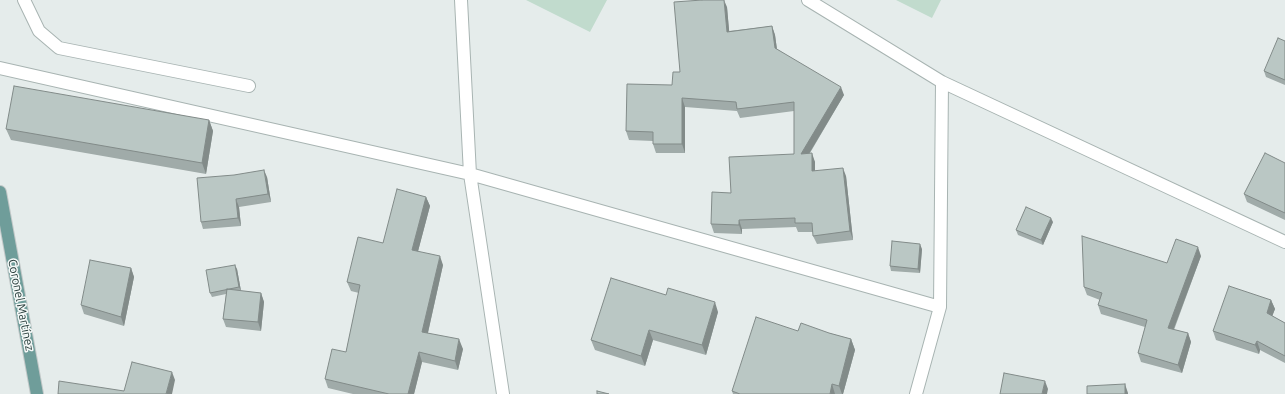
<!DOCTYPE html>
<meta charset="utf-8">
<style>
body{margin:0}
canvas{display:block;background:#e5eceb}
</style>
<canvas width="1285" height="394"></canvas>
<script>
const g = document.querySelector('canvas').getContext('2d');
g.lineJoin = 'round';
function fillPath(path, color) {
  g.fillStyle = color;
  g.fill(path, 'evenodd');
}
function toPath(rows) {
  const path = new Path2D();
  for (const r of rows) {
    path.moveTo(r[0], r[1]);
    for (let i = 2; i < r.length; i += 2) path.lineTo(r[i], r[i + 1]);
  }
  return path;
}
function stroke(path, color, width, dash) {
  g.strokeStyle = color;
  g.lineWidth = width;
  g.lineCap = dash ? 'butt' : 'round';
  g.setLineDash(dash || []);
  g.stroke(path);
}
function label(font, color, halo, rows, align = 'center') {
  g.font = font + ' Ubuntu,sans-serif';
  g.lineWidth = 3;
  g.setLineDash([]);
  g.textBaseline = 'middle';
  g.strokeStyle = halo;
  g.fillStyle = color;
  for (const [text, x, y, turn = 0] of rows) {
    g.save();
    g.translate(x, y);
    g.rotate((+turn || 0) * Math.PI / 180);
    g.textAlign = isNaN(turn) ? turn : align;
    if (halo) g.strokeText(text, 0, 0);
    g.fillText(text, 0, 0);
    g.restore();
  }
}
fillPath(toPath([
 [526,0,607,0,590,32],
 [896,0,941,0,932,18]
]), '#c1dbcd');
const minor = toPath([
 [24,0,39,31,59,48,249,86],
 [461,0,470,174,503,394],
 [808,0,942,82,1285,242],
 [0,68,470,174,940,307],
 [916,394,940,307,942,82]
]);
const major = toPath([
 [0,192,37,394]
]);
stroke(minor, '#a8b4b2', 14);
stroke(major, '#c2c8c8', 14);
stroke(minor, '#fff', 12);
stroke(major, '#6f9d9a', 12);
fillPath(toPath([
 [727,7,729,31,772,26,775,35,777,49,844,95,810,153,815,162,815,171,846,176,853,240,817,244,813,236,813,232,798,232,796,227,742,229,742,234,714,233,711,224,731,193,794,154,794,111,740,118,737,111,685,107,685,153,656,153,653,144,653,141,629,140,626,131,672,85,680,72],
 [1285,41,1285,85,1266,77,1264,71],
 [209,120,213,131,206,174,11,140,6,129],
 [1285,163,1285,220,1247,202,1244,194],
 [267,177,271,202,239,207,241,226,203,229,201,222],
 [426,197,430,206,418,251,443,265,428,333,463,349,458,370,422,362,414,394,353,394,328,388,325,379,346,352,359,293,351,291,347,282],
 [1053,222,1043,245,1018,235,1016,230],
 [922,249,920,273,891,271,890,266],
 [1201,256,1174,330,1188,333,1191,342,1182,373,1141,362,1138,353,1145,327,1101,314,1098,305,1100,300,1087,295,1084,287,1167,263],
 [131,268,134,277,124,326,84,314,81,305],
 [237,269,241,291,261,293,264,302,261,331,226,327,223,319,226,294,212,297,210,293],
 [1271,300,1275,309,1272,316,1285,323,1285,363,1260,350,1259,354,1216,340,1213,331],
 [718,312,706,355,653,340,645,366,595,350,591,340],
 [798,331,829,333,851,339,855,350,843,394,733,394,732,391]
]), '#a0aba9');
fillPath(toPath([
 [724,0,727,7,730,40,727,32],
 [772,26,775,35,778,57,775,48],
 [841,87,844,95,804,162,801,154],
 [682,98,685,107,685,153,682,144],
 [209,120,213,131,206,174,202,163],
 [812,153,815,162,815,180,812,171],
 [843,168,846,176,853,240,850,231],
 [264,170,267,177,271,202,268,194],
 [426,197,430,206,416,259,412,250],
 [236,199,239,207,241,226,238,218],
 [1051,218,1053,222,1043,245,1041,240],
 [739,220,742,229,742,234,739,225],
 [920,244,922,249,920,273,918,269],
 [1198,247,1201,256,1171,336,1168,328],
 [440,256,443,265,426,341,422,332],
 [235,265,237,269,241,291,239,287],
 [131,268,134,277,124,326,121,317],
 [261,293,264,302,261,331,258,322],
 [1271,300,1275,309,1270,322,1267,313],
 [715,302,718,312,706,355,702,345],
 [649,330,653,340,645,366,641,356],
 [1188,333,1191,342,1182,373,1178,365],
 [459,339,463,349,458,370,455,361],
 [851,339,855,350,843,394,842,394,839,386],
 [1257,341,1260,350,1259,354,1255,345],
 [419,352,422,362,414,394,408,394],
 [172,372,175,380,172,394,166,394],
 [1045,381,1048,389,1047,394,1042,394],
 [832,384,835,394,830,394],
 [1125,384,1128,393,1128,394,1125,394]
]), '#828b89');
const building = toPath([
 [702,0,724,0,727,32,772,26,775,48,841,87,801,154,812,153,812,171,843,168,850,231,813,236,812,223,795,223,795,218,739,220,739,225,711,224,712,192,731,193,729,157,794,154,794,102,737,109,736,102,682,98,682,144,653,144,653,132,626,131,627,84,672,85,673,72,680,72,674,2,702,0],
 [1278,38,1285,41,1285,80,1264,71,1278,38],
 [14,86,209,120,202,163,6,129,14,86],
 [1265,153,1285,163,1285,213,1244,194,1265,153],
 [264,170,268,194,236,199,238,218,201,222,197,178,234,175,264,170],
 [397,189,426,197,412,250,440,256,422,332,459,339,455,361,419,352,408,394,389,394,325,379,332,349,346,352,360,285,347,282,358,237,383,243,397,189],
 [1026,207,1051,218,1041,240,1016,230,1026,207],
 [1082,236,1167,263,1176,239,1198,247,1168,328,1188,333,1178,365,1138,353,1147,320,1098,305,1102,293,1084,287,1082,236],
 [892,241,920,244,918,269,890,266,892,241],
 [90,260,131,268,121,317,81,305,90,260],
 [235,265,239,287,210,293,206,270,235,265],
 [611,278,666,295,668,288,715,302,702,345,649,330,641,356,591,340,611,278],
 [1229,286,1271,300,1267,313,1285,323,1285,356,1257,341,1255,345,1213,331,1229,286],
 [227,289,261,293,258,322,223,319,227,289],
 [756,317,798,331,801,323,829,333,851,339,839,386,832,384,830,394,740,394,732,391,756,317],
 [132,362,172,372,166,394,58,394,59,381,124,391,132,362],
 [1004,373,1045,381,1042,394,1000,394,1004,373],
 [1125,384,1125,394,1087,394,1087,386,1125,384],
 [597,391,609,394,597,394,597,391]
]);
fillPath(building, '#bac7c4');
stroke(building, '#828b89', 1);
label('12px', '#263c3a', '#f5f9f8', [
 ["Coronel Martínez",21,305,79]
]);
</script>
